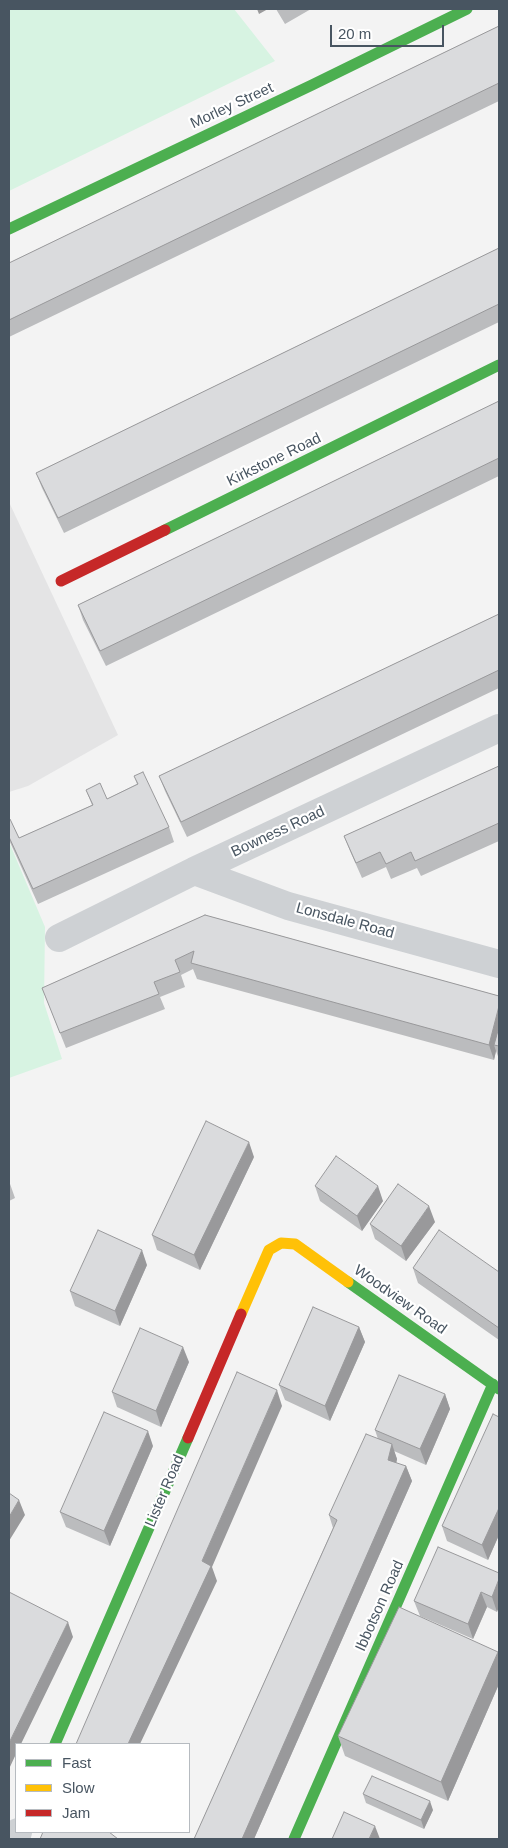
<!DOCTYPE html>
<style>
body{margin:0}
#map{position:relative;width:508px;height:1848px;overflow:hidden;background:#f3f3f3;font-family:Arial,sans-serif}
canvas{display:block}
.frame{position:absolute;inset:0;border:10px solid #485561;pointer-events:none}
.legend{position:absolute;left:15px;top:1743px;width:175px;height:90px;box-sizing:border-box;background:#fff;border:1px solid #b6bbc0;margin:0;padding:6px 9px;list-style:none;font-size:15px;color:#485561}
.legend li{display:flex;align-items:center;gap:10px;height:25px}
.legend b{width:25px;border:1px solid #b6bbc0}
.scale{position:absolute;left:330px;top:25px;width:114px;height:22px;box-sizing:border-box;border:2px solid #485561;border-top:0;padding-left:6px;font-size:15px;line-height:18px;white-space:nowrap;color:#485561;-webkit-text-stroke:4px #fff;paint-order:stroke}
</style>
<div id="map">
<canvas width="508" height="1848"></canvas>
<div class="frame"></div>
<ul class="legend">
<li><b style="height:6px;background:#4caf50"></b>Fast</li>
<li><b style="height:6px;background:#ffc107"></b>Slow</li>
<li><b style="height:6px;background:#c62828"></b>Jam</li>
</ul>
<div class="scale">20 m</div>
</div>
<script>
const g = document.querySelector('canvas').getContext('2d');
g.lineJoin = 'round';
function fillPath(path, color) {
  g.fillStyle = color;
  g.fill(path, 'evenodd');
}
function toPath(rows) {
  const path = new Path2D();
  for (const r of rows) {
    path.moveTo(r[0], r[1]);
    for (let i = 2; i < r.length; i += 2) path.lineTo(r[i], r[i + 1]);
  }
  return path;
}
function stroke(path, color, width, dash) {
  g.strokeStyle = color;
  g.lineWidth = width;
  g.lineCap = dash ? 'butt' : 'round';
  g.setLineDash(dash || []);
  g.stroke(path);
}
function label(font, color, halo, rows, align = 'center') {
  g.font = font + ' Arial,sans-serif';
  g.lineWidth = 4.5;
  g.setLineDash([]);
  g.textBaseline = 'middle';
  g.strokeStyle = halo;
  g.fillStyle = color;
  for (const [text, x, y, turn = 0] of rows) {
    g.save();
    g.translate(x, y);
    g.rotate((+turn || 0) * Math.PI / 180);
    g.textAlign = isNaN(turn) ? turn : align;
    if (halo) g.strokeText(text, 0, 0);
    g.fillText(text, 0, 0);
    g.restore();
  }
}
fillPath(toPath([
 [9,502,118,735,28,786,9,792]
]), '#e4e4e5');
fillPath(toPath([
 [9,9,234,9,275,61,9,191],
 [9,842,45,927,44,1003,62,1059,9,1078]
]), '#d7f3e2');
stroke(toPath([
 [194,871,288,906,499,964],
 [59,938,194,871,499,728],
 [16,1839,18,1832]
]), '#ced1d4', 28);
stroke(toPath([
 [9,229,312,85,467,9],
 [165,530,499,365],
 [348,1282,499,1389],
 [55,1744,188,1438],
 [294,1839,493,1384]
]), '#4caf50', 11);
stroke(toPath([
 [241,1314,269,1250,281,1243,295,1244,348,1282]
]), '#ffc107', 11);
stroke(toPath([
 [61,581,165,530],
 [188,1438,241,1314]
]), '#c62828', 11);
fillPath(toPath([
 [276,9,311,9,285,24],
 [499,26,499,101,9,337,9,263],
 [499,248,499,322,64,533,42,488,36,473],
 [499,401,499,476,106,666,83,620,78,605],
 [499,614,499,688,187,837,165,791,159,776],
 [499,766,499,841,421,876,417,868,391,879,386,867,362,878,350,851,344,836],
 [134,776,169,827,174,842,38,904,9,840,9,820,19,838,92,805,86,790,107,799,137,784],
 [205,915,499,996,499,1059,496,1051,494,1060,197,979,193,969,181,975,185,987,160,997,165,1009,66,1048,42,988],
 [254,1157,200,1270,157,1250,152,1235],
 [9,1181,15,1198,9,1201],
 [315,1186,383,1201,362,1231,320,1201],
 [435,1222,406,1261,375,1239,370,1224],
 [147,1265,120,1326,75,1306,70,1291],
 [413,1268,499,1272,499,1340,418,1283],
 [359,1327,365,1342,330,1421,285,1400,279,1385],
 [189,1362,161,1427,117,1407,112,1392],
 [445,1394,450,1409,426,1465,394,1451,397,1459,396,1463,406,1466,412,1481,254,1839,194,1839,333,1528,329,1515,378,1439,375,1430],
 [499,1417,499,1535,488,1560,447,1541,442,1526],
 [153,1446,110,1546,66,1527,60,1512],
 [499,1573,497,1612,487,1607,473,1639,420,1616,414,1601],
 [499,1656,499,1684,448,1801,345,1756,338,1736],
 [363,1794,433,1810,424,1829,366,1803]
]), '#bbbcbe');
fillPath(toPath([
 [257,9,268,9,259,14],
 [499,1006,499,1041,494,1045,496,1051,494,1060,489,1045],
 [249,1142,254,1157,200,1270,194,1255],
 [378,1186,383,1201,362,1231,357,1216],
 [429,1206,435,1222,406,1261,401,1246],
 [142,1250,147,1265,120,1326,115,1311],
 [359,1327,365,1342,330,1421,325,1406],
 [183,1347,189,1362,161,1427,156,1411],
 [277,1390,282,1406,212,1567,217,1581,140,1744,128,1744,202,1561],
 [445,1394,450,1409,426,1465,420,1449],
 [148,1431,153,1446,110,1546,104,1531],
 [392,1444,397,1459,394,1475,388,1460],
 [406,1466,412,1481,254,1839,242,1839],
 [19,1500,25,1515,9,1541,9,1517],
 [499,1508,499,1535,488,1560,482,1545],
 [499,1579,499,1607,497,1612,492,1597],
 [481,1592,487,1607,473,1639,468,1624],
 [68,1622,73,1637,21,1744,16,1744,16,1754,9,1769,9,1743],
 [498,1652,499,1656,499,1684,448,1801,441,1782],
 [430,1801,433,1810,424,1829,421,1820],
 [375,1826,380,1839,369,1839]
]), '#99999b');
const building = toPath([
 [499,26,499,83,9,320,9,263,499,26],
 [499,248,499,304,58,518,36,473,499,248],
 [499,401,499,458,100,651,78,605,499,401],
 [499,614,499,670,181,822,159,776,499,614],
 [499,766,499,823,415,861,411,852,386,864,380,852,356,863,344,836,499,766],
 [143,772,169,827,33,889,9,837,9,820,10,819,19,838,93,805,86,790,100,783,107,799,138,784,134,776,143,772],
 [205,915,499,996,499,1006,489,1045,191,963,194,951,175,960,180,972,154,982,159,994,60,1033,42,988,205,915],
 [499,1027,499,1046,494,1045,499,1027],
 [206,1121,249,1142,194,1255,152,1235,206,1121],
 [336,1156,378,1186,357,1216,315,1186,336,1156],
 [398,1184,429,1206,401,1246,370,1224,398,1184],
 [98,1230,142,1250,115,1311,70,1291,98,1230],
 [439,1230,499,1272,499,1328,413,1268,439,1230],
 [313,1307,359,1327,325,1406,279,1385,313,1307],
 [140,1328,183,1347,156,1411,112,1392,140,1328],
 [237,1372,277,1390,202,1561,211,1566,128,1744,76,1744,237,1372],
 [399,1375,445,1394,420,1449,375,1430,399,1375],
 [104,1412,148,1431,104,1531,60,1512,104,1412],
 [493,1414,499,1417,499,1508,482,1545,442,1526,493,1414],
 [366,1434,392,1444,388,1460,406,1466,242,1839,194,1839,337,1520,329,1515,366,1434],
 [9,1493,19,1500,9,1517,9,1493],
 [438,1547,499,1573,499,1579,492,1597,481,1592,468,1624,414,1601,438,1547],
 [9,1592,68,1622,9,1743,9,1592],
 [399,1607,498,1652,441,1782,338,1736,399,1607],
 [372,1776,430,1801,421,1820,363,1794,372,1776],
 [344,1812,375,1826,369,1839,332,1839,344,1812],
 [43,1832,109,1832,118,1839,40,1839,43,1832]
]);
fillPath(building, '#dadbdd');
stroke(building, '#99999b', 1);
label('15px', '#485561', '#fff', [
 ["Morley Street",232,106,-25],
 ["Kirkstone Road",274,460,-26],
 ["Bowness Road",278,832,-25],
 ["Lonsdale Road",345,921,15],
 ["Woodview Road",400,1300,35],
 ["Lister Road",165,1491,-67],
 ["Ibbotson Road",380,1606,-66]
]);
</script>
